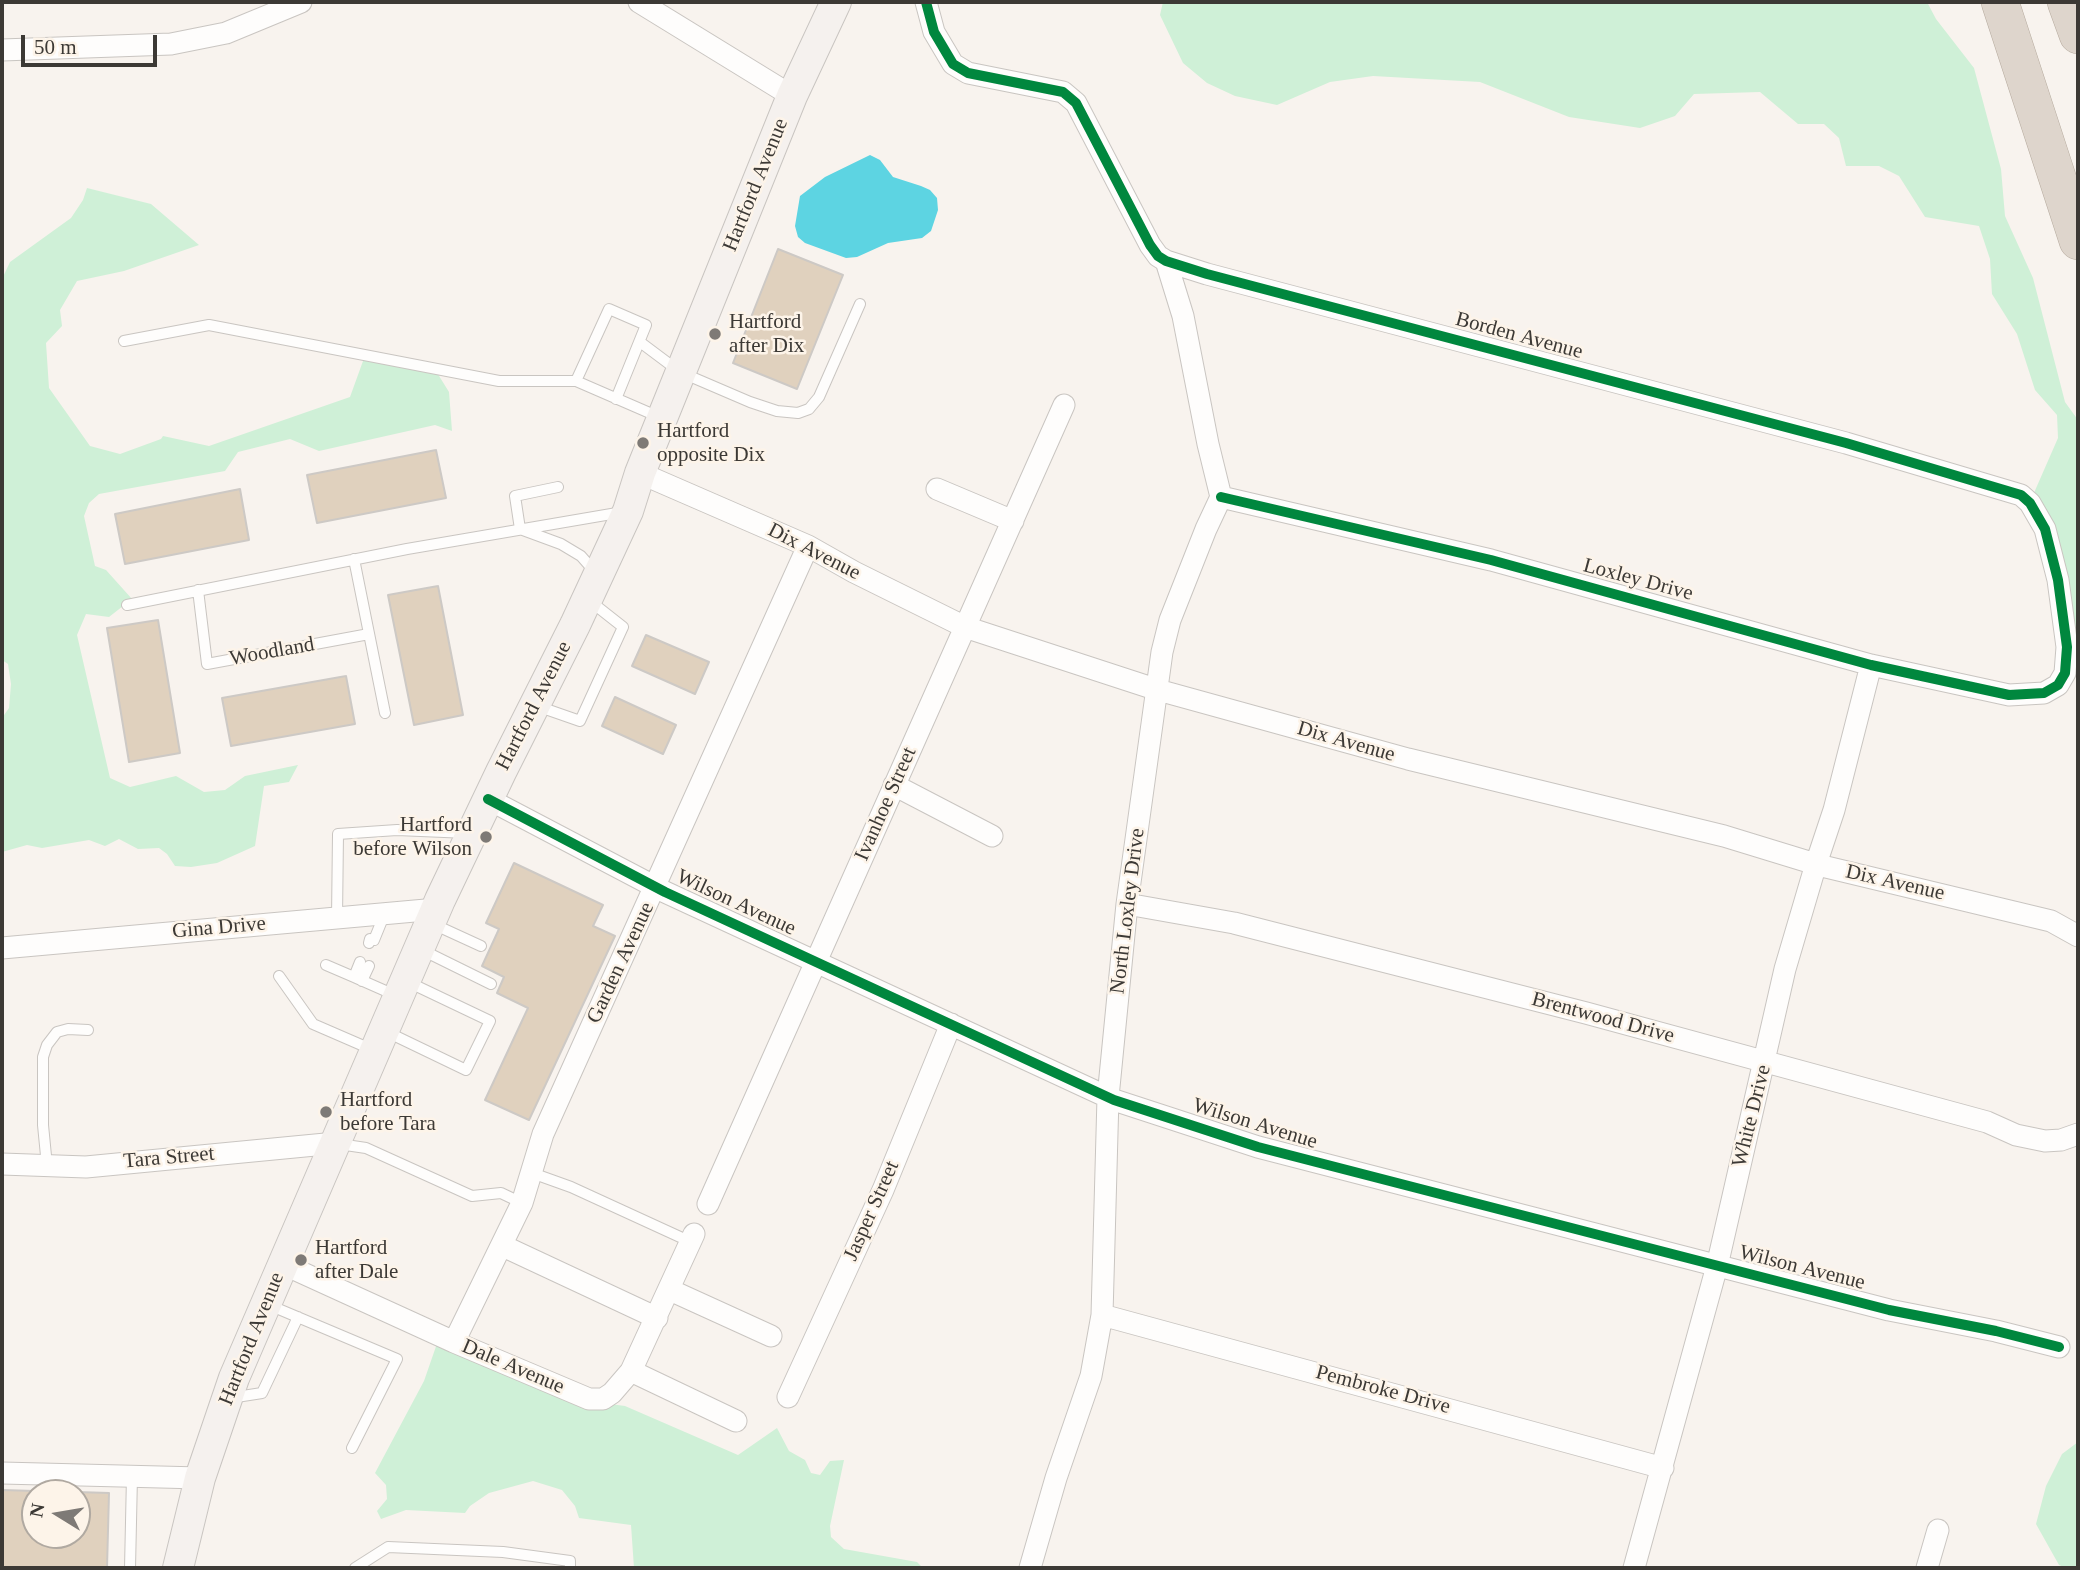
<!DOCTYPE html>
<style>
body{margin:0}
#map{position:relative;width:2080px;height:1570px;overflow:hidden;background:#f8f3ee;font-family:"Times New Roman",serif}
canvas{display:block}
.frame{position:absolute;inset:0;border:4px solid #3c3935;pointer-events:none}
.north{position:absolute;left:21px;top:1479px;width:70px;height:70px;box-sizing:border-box;background:#fdf4e9;border:2px solid #b0a9a1;border-radius:50%;rotate:281deg;font-size:19px;font-weight:700;line-height:28px;text-align:center;color:#3c3935}
.north::after{content:'';display:block;margin:auto;width:24px;height:32px;background:#7e7a76;clip-path:polygon(50% 0,100% 100%,50% 72%,0 100%)}
.scale{position:absolute;left:21px;top:35px;width:136px;height:32px;box-sizing:border-box;border:4px solid #3c3935;border-top:0;padding-left:9px;font-size:21px;line-height:24px;white-space:nowrap;color:#3c3935;-webkit-text-stroke:5px #fdf4e9;paint-order:stroke}
</style>
<div id="map">
<canvas width="2080" height="1570"></canvas>
<div class="frame"></div>
<div class="north">N</div>
<div class="scale">50 m</div>
</div>
<script>
const g = document.querySelector('canvas').getContext('2d');
g.lineJoin = 'round';
function fillPath(path, color) {
  g.fillStyle = color;
  g.fill(path, 'evenodd');
}
function toPath(rows) {
  const path = new Path2D();
  for (const r of rows) {
    path.moveTo(r[0], r[1]);
    for (let i = 2; i < r.length; i += 2) path.lineTo(r[i], r[i + 1]);
  }
  return path;
}
function stroke(path, color, width, dash) {
  g.strokeStyle = color;
  g.lineWidth = width;
  g.lineCap = dash ? 'butt' : 'round';
  g.setLineDash(dash || []);
  g.stroke(path);
}
function label(font, color, halo, rows, align = 'center') {
  g.font = font + ' "Times New Roman",serif';
  g.lineWidth = 5;
  g.setLineDash([]);
  g.textBaseline = 'middle';
  g.strokeStyle = halo;
  g.fillStyle = color;
  for (const [text, x, y, turn = 0] of rows) {
    g.save();
    g.translate(x, y);
    g.rotate((+turn || 0) * Math.PI / 180);
    g.textAlign = isNaN(turn) ? turn : align;
    if (halo) g.strokeText(text, 0, 0);
    g.fillText(text, 0, 0);
    g.restore();
  }
}
fillPath(toPath([
 [1163,2,1927,2,1936,19,1974,68,2001,169,2005,216,2033,278,2065,402,2078,420,2078,638,2064,637,2030,502,2058,438,2057,415,2035,390,2017,334,1992,294,1990,259,1979,226,1925,217,1899,176,1879,166,1846,166,1839,138,1824,124,1798,124,1760,92,1694,94,1675,116,1640,128,1569,117,1480,82,1373,76,1330,82,1277,105,1235,96,1207,83,1183,63,1160,15],
 [87,188,151,204,199,245,124,271,77,281,60,310,62,326,46,343,49,388,90,446,120,454,161,439,163,436,209,446,350,397,367,350,390,356,431,363,449,392,452,431,435,425,319,451,290,439,238,452,225,471,99,494,89,503,84,516,95,566,106,570,132,599,109,617,86,614,77,635,110,778,130,787,176,776,204,792,225,790,245,776,298,765,289,782,264,786,255,846,217,863,191,867,175,866,167,854,159,848,138,849,119,839,105,846,89,840,42,848,27,845,2,852,2,718,9,708,11,684,8,664,2,660,2,279,10,262,71,218,83,200],
 [441,1332,610,1404,625,1406,738,1455,777,1428,789,1451,805,1460,811,1473,820,1475,830,1461,844,1460,830,1526,831,1537,844,1549,917,1562,923,1568,634,1568,631,1525,579,1518,575,1506,562,1490,533,1481,489,1493,470,1506,465,1513,406,1510,381,1519,377,1511,387,1499,386,1485,375,1473,424,1381],
 [2078,1442,2078,1568,2066,1568,2059,1565,2036,1524,2046,1486,2062,1454]
]), '#cff0d7');
fillPath(toPath([
 [870,155,880,160,893,177,921,186,930,190,937,198,938,210,931,231,922,238,888,243,857,257,846,258,805,243,798,237,795,226,800,196,825,177]
]), '#5dd4e2');
const building = toPath([
 [778,249,843,275,797,389,733,363,778,249],
 [436,450,446,498,317,523,307,475,436,450],
 [240,489,249,540,125,564,115,514,240,489],
 [438,586,463,715,414,725,388,595,438,586],
 [158,620,180,753,129,762,107,628,158,620],
 [646,635,709,662,695,694,632,666,646,635],
 [346,676,355,724,231,746,222,698,346,676],
 [615,697,676,725,663,754,602,726,615,697],
 [514,863,603,905,593,926,615,936,529,1120,485,1100,528,1008,497,993,504,977,482,966,499,929,486,923,514,863],
 [2,1490,35,1491,35,1535,77,1535,77,1492,109,1493,107,1568,2,1568,2,1490]
]);
fillPath(building, '#e0d1be');
stroke(building, '#cdc9c5', 2);
const lane = toPath([
 [124,341,209,325,499,381,576,381,659,417],
 [640,342,680,372,750,402,777,411,798,413,809,409,819,397,860,304],
 [576,381,609,309,646,325,616,399],
 [520,529,515,496,558,487],
 [523,530,561,544,581,556,595,572],
 [354,559,385,713],
 [198,590,207,664,369,634],
 [127,605,407,549,623,512],
 [537,706,580,721,623,627,590,601],
 [337,918,338,834,397,830,468,833],
 [433,924,481,946],
 [369,943,370,939,374,940,385,913],
 [420,949,491,984],
 [360,962,354,977,397,996],
 [326,965,354,977],
 [279,976,313,1024,373,1050],
 [362,981,369,966],
 [387,1032,466,1070,490,1021,406,981],
 [339,1144,366,1148,472,1196,501,1193,522,1203],
 [47,1166,43,1125,43,1057,47,1045,57,1032,68,1029,88,1030],
 [532,1173,571,1187,691,1242],
 [269,1305,397,1359,352,1448],
 [230,1398,262,1393,298,1317],
 [130,1568,132,1476],
 [355,1568,388,1547,503,1552,570,1561,570,1568]
]);
const street = toPath([
 [639,2,792,96],
 [926,2,934,32,953,64,968,73,1063,92,1076,103,1150,245,1158,256,1166,261,1207,274,1846,443,2021,495,2030,503,2045,529,2058,580,2067,647,2065,673,2058,685,2044,693,2009,695,1871,665,1491,560,1221,497],
 [2,50,171,44,226,33,301,2],
 [640,473,808,546,854,572,965,627,1158,690,1408,759,1724,836,1822,866,2051,921,2078,936],
 [937,489,1013,521],
 [894,785,992,836],
 [488,799,665,892,1114,1100,1258,1147,1889,1310,1996,1331,2059,1347],
 [1127,904,1234,923,1586,1013,1987,1122,2016,1135,2045,1141,2061,1140,2078,1134],
 [2,948,437,909],
 [2,1164,86,1167,336,1143],
 [708,1204,1064,405],
 [503,1246,657,1318],
 [283,1264,454,1342,589,1399,603,1399,612,1393,631,1371,736,1421],
 [670,1290,771,1336],
 [1102,1315,1663,1468],
 [454,1342,522,1203,543,1134,808,546],
 [631,1371,694,1234],
 [788,1397,883,1190,951,1024],
 [2,1473,200,1478],
 [1030,1568,1056,1478,1091,1376,1102,1315,1108,1097,1127,904,1162,652,1170,620,1206,529,1221,497,1208,444,1183,316,1166,261],
 [1634,1568,1717,1266,1785,969,1816,864,1834,810,1871,665],
 [1927,1568,1938,1530]
]);
const secondary = toPath([
 [178,1568,200,1478,234,1378,440,900,501,772,575,625,628,511,640,473,792,96,836,2]
]);
const highway = toPath([
 [2000,2,2078,241],
 [2066,2,2078,35]
]);
stroke(lane, '#c9c5c1', 12);
stroke(street, '#c9c5c1', 23);
stroke(secondary, '#c9c5c1', 32);
stroke(highway, '#b5aa9e', 38);
stroke(lane, '#fefdfc', 10);
stroke(street, '#fefdfc', 21);
stroke(secondary, '#f5f1ee', 30);
stroke(highway, '#ded5cc', 37);
stroke(toPath([
 [926,2,934,32,953,64,968,73,1063,92,1076,103,1150,245,1158,256,1166,261,1207,274,1846,443,2021,495,2030,503,2045,529,2058,580,2067,647,2065,673,2058,685,2044,693,2009,695,1871,665,1491,560,1221,497],
 [488,799,665,892,1114,1100,1258,1147,1889,1310,1996,1331,2059,1347]
]), '#00873e', 10);
for (const [x, y, r, color] of [
 [715,334,7,"#7e7a76"],
 [643,443,7,"#7e7a76"],
 [486,837,7,"#7e7a76"],
 [326,1112,7,"#7e7a76"],
 [301,1260,7,"#7e7a76"]
]) {
  const dot = new Path2D();
  dot.arc(x, y, r, 0, 2 * Math.PI);
  g.fillStyle = color;
  g.fill(dot);
  stroke(dot, '#fdf4e9', 2.5);
}
label('21px', '#3c3935', '#fdf4e9', [
 ["Hartford Avenue",756,185,-68],
 ["Borden Avenue",1519,336,15],
 ["Dix Avenue",814,552,27],
 ["Loxley Drive",1638,580,15],
 ["Woodland",272,652,-10],
 ["Hartford Avenue",534,706,-63],
 ["Dix Avenue",1346,742,16],
 ["Ivanhoe Street",886,804,-66],
 ["Dix Avenue",1895,883,13],
 ["Wilson Avenue",736,903,25],
 ["North Loxley Drive",1128,911,-83],
 ["Gina Drive",219,928,-5],
 ["Garden Avenue",621,963,-65],
 ["Brentwood Drive",1603,1018,15],
 ["White Drive",1752,1116,-76],
 ["Wilson Avenue",1255,1124,17],
 ["Tara Street",169,1158,-5],
 ["Jasper Street",872,1211,-66],
 ["Wilson Avenue",1802,1268,14],
 ["Hartford Avenue",252,1339,-68],
 ["Dale Avenue",513,1367,23],
 ["Pembroke Drive",1383,1390,15]
]);
label('21px', '#3c3935', '#fdf4e9', [
 ["Hartford",729,322],
 ["after Dix",729,346],
 ["Hartford",657,431],
 ["opposite Dix",657,455],
 ["Hartford",472,825,"right"],
 ["before Wilson",472,849,"right"],
 ["Hartford",340,1100],
 ["before Tara",340,1124],
 ["Hartford",315,1248],
 ["after Dale",315,1272]
], 'left');
</script>
